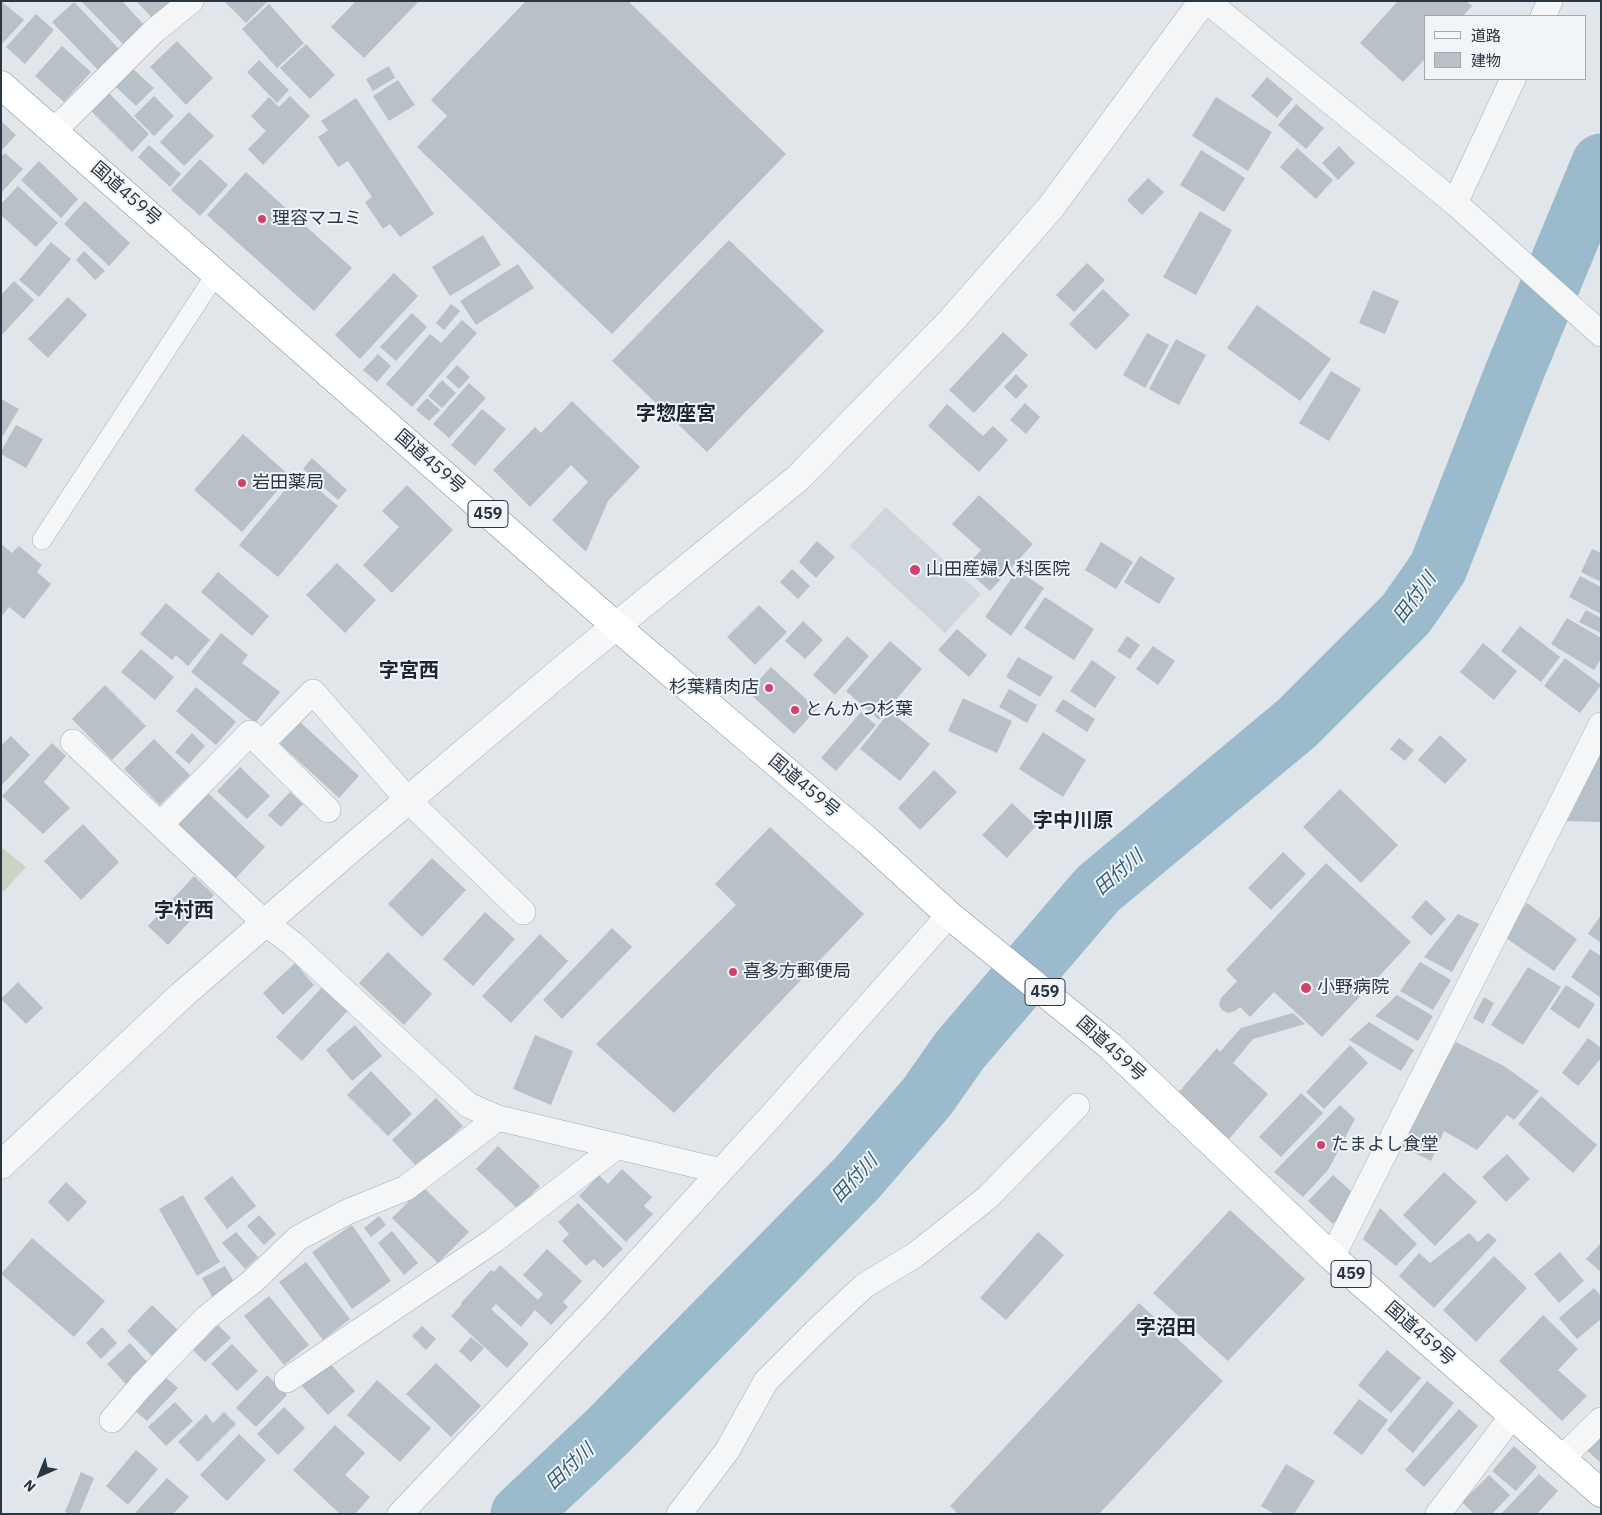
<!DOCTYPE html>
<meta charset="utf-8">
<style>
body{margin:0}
#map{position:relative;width:1602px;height:1515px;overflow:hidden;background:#e1e6ea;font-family:"IBM Plex Sans","Noto Sans JP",sans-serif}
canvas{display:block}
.frame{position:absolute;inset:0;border:2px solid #293643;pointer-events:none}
.legend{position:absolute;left:1424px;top:15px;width:162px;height:65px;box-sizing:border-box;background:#f1f5f7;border:1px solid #a1a9af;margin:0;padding:6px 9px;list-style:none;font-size:15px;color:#293643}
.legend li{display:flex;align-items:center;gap:10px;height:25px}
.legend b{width:25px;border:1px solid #a1a9af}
.north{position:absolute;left:15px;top:1450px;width:50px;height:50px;-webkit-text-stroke:4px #f1f5f7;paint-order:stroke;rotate:224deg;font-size:14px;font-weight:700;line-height:20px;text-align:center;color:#293643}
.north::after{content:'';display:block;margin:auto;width:18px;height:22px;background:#293643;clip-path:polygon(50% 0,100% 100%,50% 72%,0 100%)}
</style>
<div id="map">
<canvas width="1602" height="1515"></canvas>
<div class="frame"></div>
<ul class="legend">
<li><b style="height:6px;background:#f4f6f8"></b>道路</li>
<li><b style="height:14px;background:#b8c0c8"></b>建物</li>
</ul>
<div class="north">N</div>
</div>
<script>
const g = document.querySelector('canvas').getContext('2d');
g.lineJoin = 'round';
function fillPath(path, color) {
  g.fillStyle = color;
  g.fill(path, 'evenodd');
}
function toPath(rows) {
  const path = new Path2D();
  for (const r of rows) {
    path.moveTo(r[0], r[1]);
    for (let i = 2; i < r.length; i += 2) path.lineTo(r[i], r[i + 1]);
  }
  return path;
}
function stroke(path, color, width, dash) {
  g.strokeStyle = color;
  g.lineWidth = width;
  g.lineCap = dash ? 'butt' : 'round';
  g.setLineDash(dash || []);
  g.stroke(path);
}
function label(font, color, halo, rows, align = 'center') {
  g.font = font + ' "IBM Plex Sans","Noto Sans JP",sans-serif';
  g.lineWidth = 4;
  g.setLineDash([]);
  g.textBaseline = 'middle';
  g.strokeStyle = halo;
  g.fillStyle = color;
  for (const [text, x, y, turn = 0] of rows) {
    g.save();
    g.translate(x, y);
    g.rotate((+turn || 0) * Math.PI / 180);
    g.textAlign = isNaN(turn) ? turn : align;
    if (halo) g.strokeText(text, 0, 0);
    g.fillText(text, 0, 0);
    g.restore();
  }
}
fillPath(toPath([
 [886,507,981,594,945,633,850,546]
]), '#cfd6dc');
fillPath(toPath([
 [1,847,26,867,1,894]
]), '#c9d4c2');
stroke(toPath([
 [520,1514,607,1432,857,1178,927,1097,960,1050,1098,889,1297,723,1406,614,1438,568,1514,373,1601,163]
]), '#9bbacb', 59);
fillPath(toPath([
 [1,1,24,20,1,45],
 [81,1,122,1,145,26,125,46],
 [136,1,180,1,157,23],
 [224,1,268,1,246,23],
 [356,1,419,1,364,58,331,27],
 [526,1,628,1,786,154,612,334,417,147,447,116,431,100],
 [1398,1,1466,1,1472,6,1463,16,1426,16,1426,58,1403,82,1360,43],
 [74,2,121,51,99,71,52,22],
 [269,4,304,43,277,68,242,29],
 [36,14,54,30,25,64,6,47],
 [177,41,213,78,186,105,150,67],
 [306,44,335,75,310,99,280,68],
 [62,46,91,72,64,102,35,76],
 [259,60,289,90,277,103,247,72],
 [389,66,395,78,373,91,366,79],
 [133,69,154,88,136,106,116,87],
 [1267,77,1293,99,1277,118,1251,96],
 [398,80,415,105,389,121,373,96],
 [104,88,149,134,132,152,86,106],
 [154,96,174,116,154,136,134,116],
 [290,96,310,116,263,165,248,149,266,131,251,116,269,97,279,107],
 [1216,97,1272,132,1248,171,1192,136],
 [356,98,434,214,400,237,390,224,383,229,365,202,372,197,348,161,338,167,318,137,328,130,321,121],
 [1296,104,1324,128,1306,149,1278,125],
 [189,112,214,136,184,166,160,142],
 [1,121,16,135,1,151],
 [149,145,181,174,170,187,138,157],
 [1339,146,1355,163,1338,180,1322,163],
 [1297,148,1333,180,1316,199,1280,167],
 [1201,150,1245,178,1224,212,1180,185],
 [5,153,23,169,1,193,1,157],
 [200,159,228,185,200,216,171,190],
 [39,161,78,199,61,218,21,180],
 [246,172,352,268,314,311,207,215],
 [1148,178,1164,192,1142,215,1127,200],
 [18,186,58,223,36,247,1,215,1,204],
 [85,201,130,243,109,266,64,224],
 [1200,211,1232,230,1196,295,1163,277],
 [483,235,501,265,450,296,432,267],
 [729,240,824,331,707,452,612,361],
 [51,242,71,259,39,297,19,280],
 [84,251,105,271,95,280,76,260],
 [1087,263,1105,280,1074,312,1056,295],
 [518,264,534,288,476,325,460,301],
 [394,273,418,296,360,359,335,335],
 [14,281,34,300,1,336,1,295],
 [1103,289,1130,315,1096,350,1069,324],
 [1373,290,1399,301,1385,334,1359,323],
 [68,297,87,315,48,358,28,339],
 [451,304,460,311,444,330,436,323],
 [1257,305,1331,359,1300,401,1227,348],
 [412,313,427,327,396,361,380,347],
 [462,320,477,333,412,407,386,384,430,334,441,343],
 [1003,332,1028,355,974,413,949,390],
 [1147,333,1169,345,1145,388,1123,375],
 [1176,339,1206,355,1179,405,1149,389],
 [378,354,391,366,377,382,363,370],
 [457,365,470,377,459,389,446,377],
 [1331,371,1361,389,1329,441,1299,423],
 [1016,374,1028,386,1016,399,1004,387],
 [442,380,456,393,442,408,428,396],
 [469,383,486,398,449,438,433,424],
 [427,398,440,410,429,421,416,410],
 [1,399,19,409,1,439],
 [572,401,640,467,608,501,586,552,552,520,588,482,571,465,530,507,493,470,535,427,541,433],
 [1025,403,1040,417,1026,434,1010,420],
 [947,404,983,436,993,426,1008,440,979,472,928,426],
 [482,409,506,429,475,466,451,445],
 [16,425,43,439,26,468,1,454,1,451],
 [243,434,290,476,242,532,194,490],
 [312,458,347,490,338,500,303,469],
 [299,473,338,506,278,577,239,545],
 [407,485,453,530,392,593,363,565,399,527,382,511],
 [979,495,1033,544,990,591,964,568,981,550,952,524],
 [817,541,835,557,816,578,799,562],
 [1101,542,1133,562,1116,589,1085,570],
 [1,544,12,553,19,546,42,565,37,572,51,584,24,619,9,607,1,617],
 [1592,549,1601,553,1601,582,1581,572],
 [1140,556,1175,578,1159,604,1124,582],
 [337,563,376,600,345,633,306,595],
 [792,569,810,586,798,599,780,582],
 [1017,570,1044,588,1011,636,985,617],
 [218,572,269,616,252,636,201,592],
 [1580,576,1601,587,1601,614,1569,597],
 [1045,597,1094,629,1074,660,1024,628],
 [166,603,210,640,188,666,176,655,172,660,140,634],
 [759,605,787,632,755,665,727,637],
 [1586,610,1601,618,1601,633,1579,622],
 [1567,618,1601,638,1601,659,1594,670,1551,644],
 [803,621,823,640,805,659,785,641],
 [1520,626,1560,657,1541,682,1501,651],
 [957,629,987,655,969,677,938,650],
 [221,633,248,655,242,663,280,692,255,723,191,672],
 [847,636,869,656,835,695,813,675],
 [1127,636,1140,645,1130,659,1117,651],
 [890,641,922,669,879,720,846,691],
 [1483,643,1517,671,1494,700,1460,672],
 [1153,646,1175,661,1158,685,1136,669],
 [141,649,174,677,155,700,121,672],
 [1018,657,1053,677,1040,697,1006,677],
 [1565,658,1601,685,1580,713,1544,686],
 [1092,660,1116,677,1095,708,1070,691],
 [771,667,817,709,794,734,748,692],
 [105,685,146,726,112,760,72,719],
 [196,687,236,722,216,745,176,711],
 [1009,689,1037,705,1027,723,999,707],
 [963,698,1012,721,997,753,948,731],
 [1063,699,1095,719,1087,732,1055,711],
 [890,711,930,744,900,781,860,749],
 [861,712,876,725,836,771,821,758],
 [300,722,359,776,339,798,280,744],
 [1043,732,1086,760,1063,797,1019,769],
 [192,733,205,746,189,764,175,752],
 [1440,735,1467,760,1445,784,1418,760],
 [11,736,30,755,1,786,1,746],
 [1399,738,1414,750,1405,761,1390,749],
 [154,739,190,775,160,805,124,769],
 [52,743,66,756,44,782,70,808,43,834,2,796],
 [1601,748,1601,822,1565,821],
 [240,767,270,796,247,819,217,791],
 [934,770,957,792,920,830,898,808],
 [1340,789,1398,845,1361,883,1303,827],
 [290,792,303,804,281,827,268,815],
 [208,793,265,847,234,880,177,826],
 [1012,803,1036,826,1007,858,982,835],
 [83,824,119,862,81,900,44,861],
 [770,827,864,914,674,1113,596,1044,736,905,715,884],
 [1283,852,1306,874,1271,910,1248,888],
 [432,858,466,890,422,937,388,904],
 [1326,863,1411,942,1322,1037,1274,992,1250,1017,1240,1007,1235,1011,1228,1013,1222,1010,1219,1005,1221,998,1237,981,1226,970],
 [194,876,214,895,168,945,148,926],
 [1426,900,1446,919,1431,936,1411,917],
 [1527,903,1577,939,1554,971,1503,936],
 [485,912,515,939,473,986,443,959],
 [1458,914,1479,924,1452,972,1424,957],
 [1601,915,1601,943,1588,934],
 [612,928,632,947,562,1019,543,1000],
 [540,934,568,961,511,1023,482,996],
 [1590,949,1601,956,1601,998,1571,977],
 [388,952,432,994,404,1025,359,983],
 [1420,962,1451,980,1433,1010,1400,991],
 [295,963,314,985,283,1015,263,993],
 [1528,967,1561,987,1523,1045,1491,1025],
 [18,982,43,1008,26,1024,1,999],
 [326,983,351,1007,302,1061,276,1037],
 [1566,985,1595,1004,1579,1029,1550,1009],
 [1397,995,1433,1016,1418,1041,1375,1016],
 [1484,997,1494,1003,1483,1024,1473,1018],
 [1293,1013,1305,1024,1253,1039,1233,1063,1268,1094,1229,1139,1177,1094,1217,1048,1220,1052,1241,1028],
 [1369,1022,1414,1050,1401,1071,1349,1040],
 [355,1025,382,1056,352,1081,326,1050],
 [535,1035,573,1051,551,1105,513,1089],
 [1588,1038,1601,1048,1601,1058,1578,1086,1562,1073],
 [1456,1042,1504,1066,1539,1091,1514,1120,1507,1115,1477,1150,1444,1131,1431,1161,1399,1145,1416,1111],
 [1350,1045,1368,1063,1324,1109,1306,1092],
 [371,1071,412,1114,388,1136,347,1095],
 [1301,1093,1323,1113,1281,1157,1259,1137],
 [1541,1096,1597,1145,1573,1173,1518,1124],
 [436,1098,463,1126,418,1168,392,1140],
 [1340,1105,1355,1119,1328,1170,1303,1197,1274,1172],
 [498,1146,540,1186,518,1209,476,1169],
 [1507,1154,1530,1179,1506,1202,1482,1177],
 [622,1169,652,1197,644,1206,653,1214,626,1242,579,1196,599,1175,608,1184],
 [1444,1172,1477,1202,1435,1246,1403,1215],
 [1333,1175,1351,1191,1350,1206,1333,1224,1308,1201],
 [232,1176,256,1206,227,1229,204,1198],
 [66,1182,87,1202,68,1222,48,1202],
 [423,1187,469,1232,438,1263,392,1218],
 [183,1195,220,1262,197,1276,159,1209],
 [578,1203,623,1249,603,1268,594,1259,586,1266,562,1241,569,1234,558,1222],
 [1380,1208,1417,1244,1396,1266,1363,1239],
 [1230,1210,1305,1279,1228,1361,1153,1293],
 [259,1215,276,1234,264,1245,247,1226],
 [379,1216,386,1225,371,1237,364,1228],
 [352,1225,391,1281,352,1309,312,1252],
 [392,1231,418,1263,404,1275,378,1243],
 [236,1232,258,1257,245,1269,222,1243],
 [1038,1232,1064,1255,1006,1320,980,1298],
 [1469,1233,1478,1242,1488,1233,1497,1240,1434,1308,1399,1276,1419,1253,1430,1263],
 [32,1238,105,1301,74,1337,1,1274],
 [1601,1243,1601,1272,1586,1259],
 [547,1249,582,1281,563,1302,568,1307,551,1325,535,1310,521,1327,496,1304,491,1309,529,1344,507,1368,451,1316,462,1304,461,1303,491,1270,494,1272,500,1265,538,1300,543,1294,523,1275],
 [1560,1252,1584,1281,1559,1303,1534,1274],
 [1494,1256,1527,1288,1476,1342,1443,1310],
 [306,1262,350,1319,323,1340,279,1282],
 [225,1266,236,1285,213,1298,202,1278],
 [1594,1288,1601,1296,1601,1319,1577,1339,1559,1318],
 [269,1296,309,1345,284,1365,244,1316],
 [1139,1303,1223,1381,1099,1514,958,1514,950,1506],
 [152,1305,183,1335,157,1361,127,1331],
 [1543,1315,1578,1349,1558,1370,1587,1396,1562,1421,1499,1361],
 [218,1325,231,1338,205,1362,193,1350],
 [422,1326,436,1339,426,1350,412,1336],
 [102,1327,117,1343,101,1359,86,1343],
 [471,1337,484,1348,471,1362,459,1351],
 [130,1343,150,1365,128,1386,107,1364],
 [232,1344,258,1371,237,1391,211,1364],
 [1387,1350,1421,1378,1391,1413,1358,1385],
 [327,1360,355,1391,328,1415,300,1384],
 [436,1363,481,1406,451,1437,406,1394],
 [267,1375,287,1395,256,1427,236,1408],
 [165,1377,178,1388,147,1421,134,1410],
 [377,1380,431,1428,400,1462,347,1415],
 [1427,1381,1454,1403,1413,1453,1387,1430],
 [1359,1399,1388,1420,1362,1455,1333,1433],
 [175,1402,193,1421,166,1446,148,1427],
 [284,1407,305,1428,278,1455,257,1434],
 [1459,1409,1478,1426,1424,1487,1405,1470],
 [224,1412,236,1424,198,1462,178,1442,206,1414,213,1423],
 [335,1425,365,1453,345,1475,370,1497,355,1514,340,1514,293,1470],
 [1601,1425,1601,1463,1582,1446],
 [239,1434,266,1460,227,1501,200,1475],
 [1514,1446,1537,1467,1516,1491,1492,1471],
 [136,1450,158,1469,128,1505,106,1486],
 [1286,1464,1315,1481,1294,1514,1274,1514,1261,1506],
 [81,1472,94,1478,79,1514,69,1514,65,1512],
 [1539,1474,1558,1491,1537,1514,1501,1514],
 [1489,1475,1510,1495,1492,1514,1474,1514,1462,1502],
 [167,1478,189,1497,173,1514,134,1514]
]), '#b8c0c8');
const pedestrian = toPath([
 [42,540,210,283]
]);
const minor = toPath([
 [1207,1,1455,203,1601,334],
 [1543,16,1550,1],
 [53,130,67,118,154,31,191,1],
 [1455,203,1513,79],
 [73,742,265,923,293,944,468,1105,498,1118,721,1171],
 [261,744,313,692,408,800,523,912],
 [161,824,250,733,328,810],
 [1332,1257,1601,725],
 [287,1380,493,1241,616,1147],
 [112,1420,141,1386,206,1318,253,1281,298,1238,347,1212,406,1188,498,1118],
 [1562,1458,1601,1420],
 [400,1514,593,1311,772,1115,949,915],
 [679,1514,727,1451,766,1381,815,1332,864,1286,915,1255,987,1198,1077,1106],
 [1438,1514,1513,1415]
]);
const tertiary = toPath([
 [1,1165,182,995,355,845,567,666,798,478,951,321,1051,207,1203,1]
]);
const trunk = toPath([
 [1,85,617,627,868,841,949,915,1110,1046,1332,1257,1601,1493]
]);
stroke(pedestrian, '#a6aeb5', 20);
stroke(minor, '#a6aeb5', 26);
stroke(tertiary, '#a6aeb5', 29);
stroke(trunk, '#8896a1', 29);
stroke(pedestrian, '#f4f6f8', 19);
stroke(minor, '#f4f6f8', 25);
stroke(tertiary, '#f4f6f8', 28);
stroke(trunk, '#fff', 28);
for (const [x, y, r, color] of [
 [262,219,5,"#d3426f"],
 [242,483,5,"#d3426f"],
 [915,570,6,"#d3426f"],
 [769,688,5,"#d3426f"],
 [795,710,5,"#d3426f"],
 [733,972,5,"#d3426f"],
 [1306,988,6,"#d3426f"],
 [1321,1145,5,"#d3426f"]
]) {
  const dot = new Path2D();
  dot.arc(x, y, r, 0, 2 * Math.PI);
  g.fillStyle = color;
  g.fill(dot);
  stroke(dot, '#f1f5f7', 2);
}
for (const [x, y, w] of [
 [488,514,40],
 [1045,992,40],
 [1351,1274,40]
]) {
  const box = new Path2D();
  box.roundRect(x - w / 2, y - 13.5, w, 27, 4);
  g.fillStyle = '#f1f5f7';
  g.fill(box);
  stroke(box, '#293643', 1);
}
label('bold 16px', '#293643', null, [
 ["459",488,514],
 ["459",1045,992],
 ["459",1351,1274]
]);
label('18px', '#293643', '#f1f5f7', [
 ["国道459号",126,194,41],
 ["国道459号",430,462,41],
 ["国道459号",804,786,40],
 ["国道459号",1111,1049,42],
 ["国道459号",1420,1334,41]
]);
label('18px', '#293643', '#f1f5f7', [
 ["理容マユミ",272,219],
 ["岩田薬局",252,483],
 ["山田産婦人科医院",926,570],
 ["杉葉精肉店",759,688,"right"],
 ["とんかつ杉葉",805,710],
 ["喜多方郵便局",743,972],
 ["小野病院",1317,988],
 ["たまよし食堂",1331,1145]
], 'left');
label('italic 19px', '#315c78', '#f1f5f7', [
 ["田付川",1415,598,-53],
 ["田付川",1119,873,-41],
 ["田付川",855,1179,-47],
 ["田付川",570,1467,-43]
]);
label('bold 20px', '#1b2733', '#f1f5f7', [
 ["字惣座宮",676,414],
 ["字宮西",409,671],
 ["字中川原",1073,821],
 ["字村西",184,911],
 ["字沼田",1166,1328]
]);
</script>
